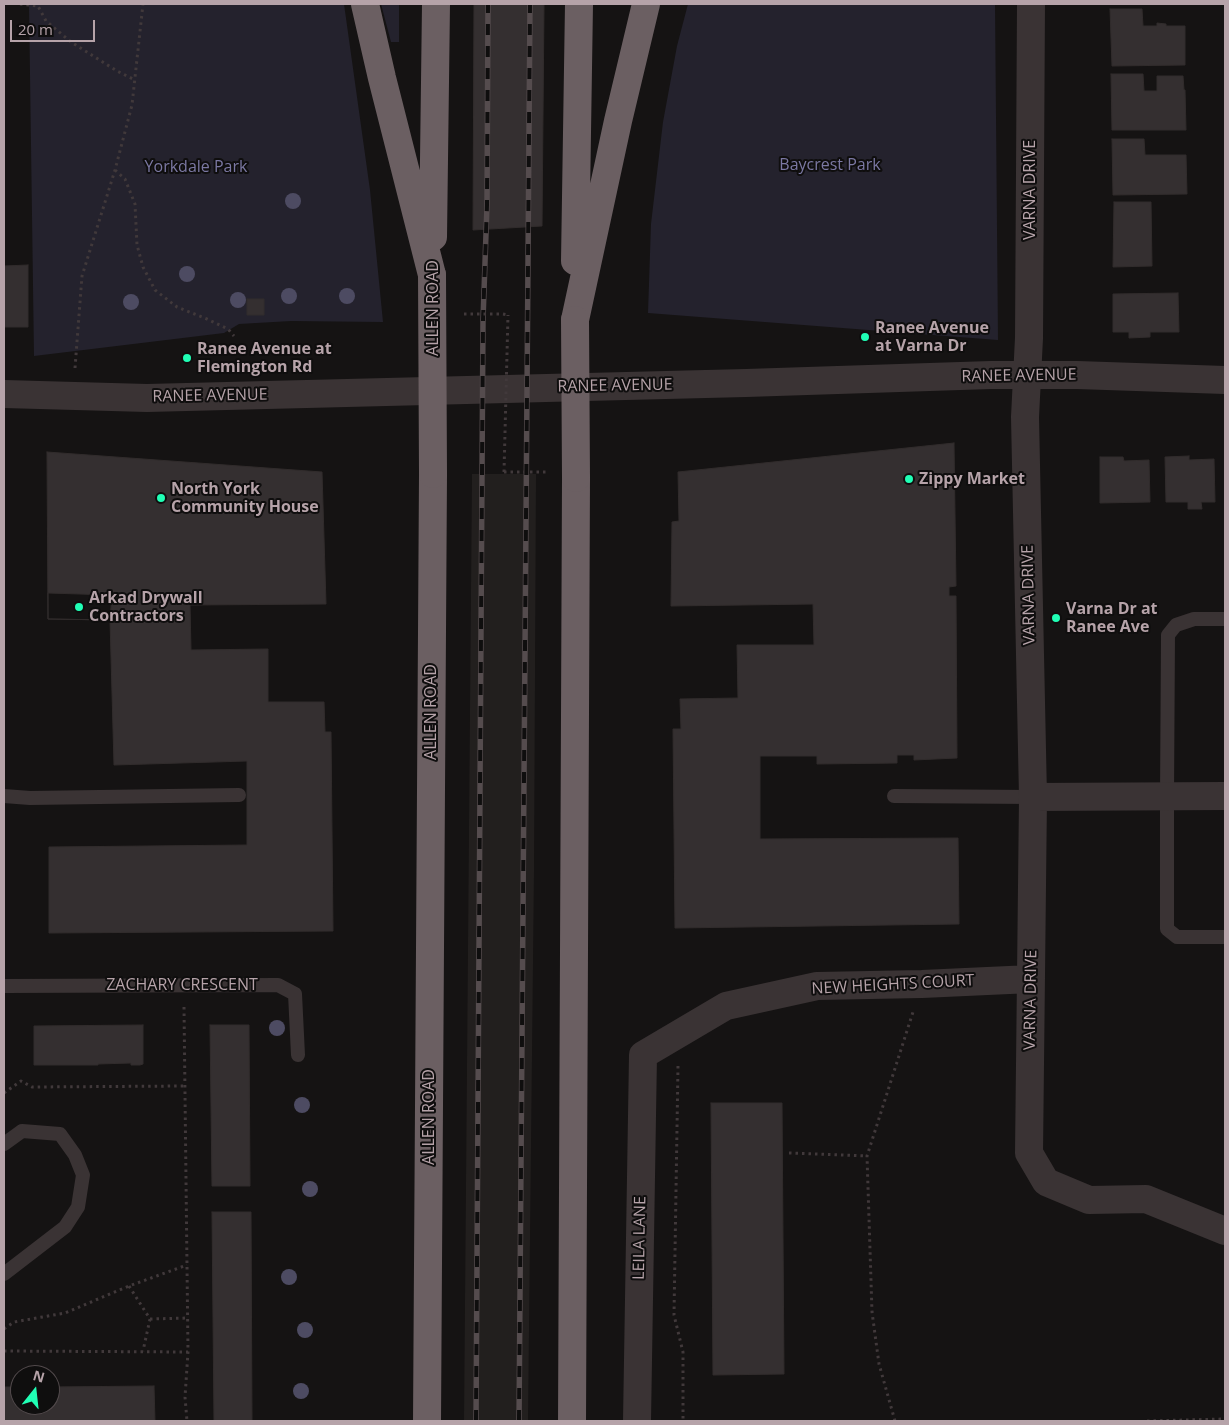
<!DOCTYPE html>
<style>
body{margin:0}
#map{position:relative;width:1229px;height:1425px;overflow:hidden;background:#151313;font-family:"Open Sans",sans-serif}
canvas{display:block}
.frame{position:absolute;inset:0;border:5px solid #b6a3a9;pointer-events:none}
.north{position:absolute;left:10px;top:1365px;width:50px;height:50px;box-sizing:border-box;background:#0f0e0e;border:1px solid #524a4c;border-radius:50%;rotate:16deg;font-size:14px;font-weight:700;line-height:20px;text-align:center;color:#b6a3a9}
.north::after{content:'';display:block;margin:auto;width:18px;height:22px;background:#20ffb5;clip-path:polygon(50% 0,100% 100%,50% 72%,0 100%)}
.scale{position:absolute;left:10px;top:20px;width:85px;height:22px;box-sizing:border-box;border:2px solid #b6a3a9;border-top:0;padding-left:6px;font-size:15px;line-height:18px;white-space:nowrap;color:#b6a3a9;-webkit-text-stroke:4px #0f0e0e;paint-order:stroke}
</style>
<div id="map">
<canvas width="1229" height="1425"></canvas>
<div class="frame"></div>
<div class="north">N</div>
<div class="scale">20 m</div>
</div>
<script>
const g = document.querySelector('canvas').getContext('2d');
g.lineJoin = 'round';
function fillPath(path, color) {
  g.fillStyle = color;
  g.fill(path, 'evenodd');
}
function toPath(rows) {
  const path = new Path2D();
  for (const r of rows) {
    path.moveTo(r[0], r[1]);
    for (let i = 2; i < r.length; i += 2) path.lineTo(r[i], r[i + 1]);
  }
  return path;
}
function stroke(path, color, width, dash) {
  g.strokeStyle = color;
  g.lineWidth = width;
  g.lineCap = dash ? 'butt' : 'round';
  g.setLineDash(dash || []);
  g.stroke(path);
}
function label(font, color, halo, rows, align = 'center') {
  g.font = font + ' "Open Sans",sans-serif';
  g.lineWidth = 4;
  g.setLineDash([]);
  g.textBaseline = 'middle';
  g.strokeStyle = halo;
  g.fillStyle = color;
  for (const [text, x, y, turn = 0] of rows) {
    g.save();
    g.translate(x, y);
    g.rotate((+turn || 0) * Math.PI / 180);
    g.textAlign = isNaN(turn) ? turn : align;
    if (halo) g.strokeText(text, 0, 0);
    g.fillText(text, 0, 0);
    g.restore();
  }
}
fillPath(toPath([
 [472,474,536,474,534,870,528,1421,464,1421]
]), '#221f1e');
fillPath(toPath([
 [29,4,344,4,370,190,383,322,291,321,239,324,224,333,34,356],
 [381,4,399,4,399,42,391,42],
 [688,4,995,4,998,340,648,313,651,224,663,122,677,46]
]), '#24222d');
const building = toPath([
 [474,4,544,4,542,226,473,230,474,4],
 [1110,9,1142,9,1143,26,1157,26,1157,23,1166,24,1166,26,1185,26,1185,65,1112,66,1110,9],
 [1111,74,1143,74,1144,91,1157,91,1157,76,1183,76,1184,90,1185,90,1186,130,1112,130,1111,74],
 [1112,139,1144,139,1145,155,1186,155,1187,194,1113,195,1112,139],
 [1114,202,1151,202,1152,266,1113,267,1114,202],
 [28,265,28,327,4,327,4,266,28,265],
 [1178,293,1179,332,1150,332,1150,337,1129,338,1129,332,1113,332,1113,294,1178,293],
 [247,299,264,299,264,315,247,315,247,299],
 [954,443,956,586,949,587,949,596,956,596,957,758,914,760,914,755,897,755,897,763,817,764,817,756,760,756,760,839,958,838,959,924,675,928,673,729,681,729,680,699,738,698,737,645,814,645,813,604,671,606,672,522,679,521,678,472,954,443],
 [47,452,322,472,326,604,190,605,191,650,268,649,268,702,324,702,325,732,331,732,333,931,49,933,49,847,247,845,247,761,114,765,110,620,48,619,47,452],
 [1189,456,1189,460,1214,459,1215,502,1201,502,1202,509,1188,509,1188,502,1166,502,1165,457,1189,456],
 [1100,457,1123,457,1124,461,1149,460,1150,502,1100,503,1100,457],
 [48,593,112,595,110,620,48,619,48,593],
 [143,1025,143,1064,140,1065,131,1065,131,1063,98,1064,98,1065,34,1065,34,1026,143,1025],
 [210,1025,249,1025,250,1186,212,1186,210,1025],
 [711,1103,782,1103,784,1374,713,1375,711,1103],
 [212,1212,251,1212,252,1421,214,1421,212,1212],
 [154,1386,155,1421,4,1421,4,1387,20,1387,20,1405,50,1405,50,1387,154,1386]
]);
fillPath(building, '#342f30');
stroke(building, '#312c2c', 1);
stroke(toPath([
 [20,4,38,6,46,21,71,42,117,71,135,80],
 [115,170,125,179,135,204,137,245,143,267,155,290,177,307,207,319,228,329,234,336],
 [503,314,508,315],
 [75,368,82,276,115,170,132,105,143,4],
 [504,472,548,472],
 [184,1007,188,1352,185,1397,187,1421],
 [678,1066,674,1315,683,1352,683,1421],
 [4,1093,21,1081,32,1087,186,1086],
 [789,1153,867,1156],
 [129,1286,150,1319,143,1351],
 [150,1319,188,1318],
 [4,1329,14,1322,65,1313,129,1286,187,1265],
 [4,1351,188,1352],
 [895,1421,879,1364,872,1312,867,1156,913,1012],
 [1147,1421,1225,1419]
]), '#41393b', 3, [2.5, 4]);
stroke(toPath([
 [1225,619,1194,619,1176,625,1168,635,1167,796,1167,929,1177,937,1225,937],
 [4,796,30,798,239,795],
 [894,796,1033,797],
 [4,986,278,985,295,994,298,1055],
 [4,1144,22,1131,60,1134,75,1155,83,1175,78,1207,65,1227,4,1274]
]), '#3a3334', 14);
stroke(toPath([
 [1031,4,1029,338,1025,417,1033,797,1029,1153,1046,1182,1089,1200,1146,1199,1225,1231],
 [1033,797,1225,796],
 [637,1421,643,1055,726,1006,817,986,922,984,1031,979]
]), '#3a3334', 28);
stroke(toPath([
 [4,394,147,398,746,383,991,375,1077,375,1225,380]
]), '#3a3334', 28);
stroke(toPath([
 [365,4,382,78,432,275],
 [433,237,436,4],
 [575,261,579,4],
 [575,320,618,121,646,4],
 [427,1421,433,474],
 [572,1421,576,478]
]), '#6b5f62', 28);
const rail = toPath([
 [476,1421,482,474,483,320,487,205,488,4],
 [519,1421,530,4]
]);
stroke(rail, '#554c4e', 5.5);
stroke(rail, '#0f0e0e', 4, [11]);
stroke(toPath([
 [464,314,503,314],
 [504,472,508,315]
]), '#41393b', 3, [2.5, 4]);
stroke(toPath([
 [432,275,433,474],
 [575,320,576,478]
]), '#6b5f62', 28);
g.fillStyle = '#4d4b62';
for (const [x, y] of [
 [293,201],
 [187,274],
 [289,296],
 [347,296],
 [238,300],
 [131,302],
 [277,1028],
 [302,1105],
 [310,1189],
 [289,1277],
 [305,1330],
 [301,1391]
]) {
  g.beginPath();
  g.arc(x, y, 8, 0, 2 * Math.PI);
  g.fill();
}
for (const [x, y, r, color] of [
 [865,337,5,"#20ffb5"],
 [187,358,5,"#20ffb5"],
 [909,479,5,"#20ffb5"],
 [161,498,5,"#20ffb5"],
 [79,607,5,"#20ffb5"],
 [1056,618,5,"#20ffb5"]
]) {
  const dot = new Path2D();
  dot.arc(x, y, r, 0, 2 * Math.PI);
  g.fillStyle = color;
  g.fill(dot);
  stroke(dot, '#0f0e0e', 2);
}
label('16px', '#7b78a3', '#0f0e0e', [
 ["Baycrest Park",830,165],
 ["Yorkdale Park",196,167]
]);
label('16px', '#b6a3a9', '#0f0e0e', [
 ["VARNA DRIVE",1030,190,-90],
 ["ALLEN ROAD",433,308,-90],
 ["RANEE AVENUE",1019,376,-1],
 ["RANEE AVENUE",615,386,-1],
 ["RANEE AVENUE",210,396,-1],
 ["VARNA DRIVE",1029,595,-91],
 ["ALLEN ROAD",431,712,-90],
 ["ZACHARY CRESCENT",182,985],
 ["NEW HEIGHTS COURT",893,985,-3],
 ["VARNA DRIVE",1031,1000,-89],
 ["ALLEN ROAD",429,1117,-90],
 ["LEILA LANE",640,1238,-89]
]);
label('bold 16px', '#b6a3a9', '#0f0e0e', [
 ["Ranee Avenue",875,328],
 ["at Varna Dr",875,346],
 ["Ranee Avenue at",197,349],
 ["Flemington Rd",197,367],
 ["Zippy Market",919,479],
 ["North York",171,489],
 ["Community House",171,507],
 ["Arkad Drywall",89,598],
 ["Contractors",89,616],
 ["Varna Dr at",1066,609],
 ["Ranee Ave",1066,627]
], 'left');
</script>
